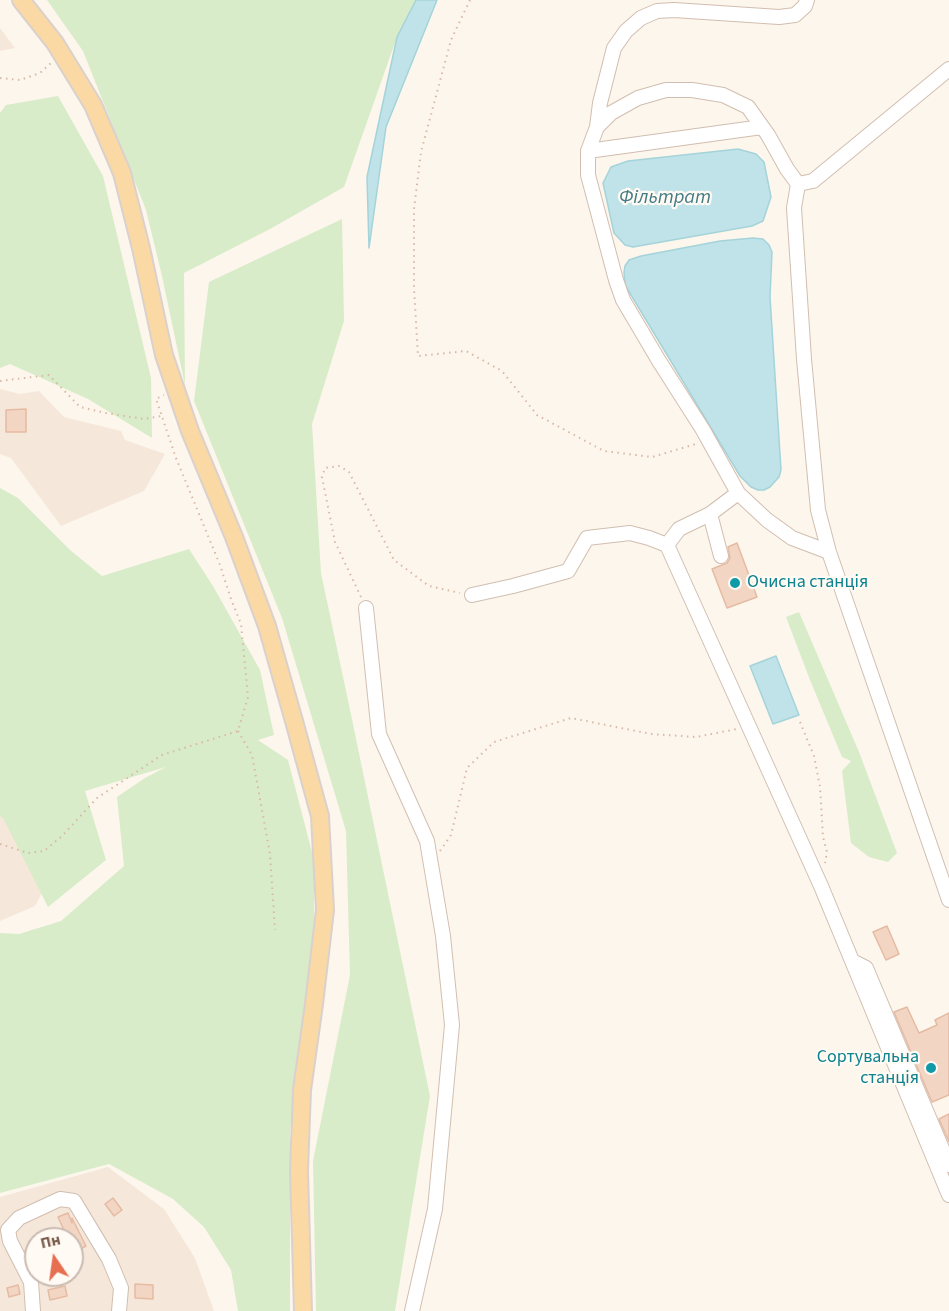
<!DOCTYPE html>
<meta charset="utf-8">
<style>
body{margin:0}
#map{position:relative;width:949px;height:1311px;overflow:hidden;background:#fdf6ec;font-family:"Source Sans 3",sans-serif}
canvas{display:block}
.north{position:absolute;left:24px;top:1227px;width:60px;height:60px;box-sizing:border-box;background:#fffaf3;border:2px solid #cabbb1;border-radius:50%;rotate:347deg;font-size:16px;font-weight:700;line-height:24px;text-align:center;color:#7a5c4d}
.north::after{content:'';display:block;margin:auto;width:21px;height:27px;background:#e76f51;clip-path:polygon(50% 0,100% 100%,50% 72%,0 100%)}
</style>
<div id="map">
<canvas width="949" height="1311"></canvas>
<div class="north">Пн</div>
</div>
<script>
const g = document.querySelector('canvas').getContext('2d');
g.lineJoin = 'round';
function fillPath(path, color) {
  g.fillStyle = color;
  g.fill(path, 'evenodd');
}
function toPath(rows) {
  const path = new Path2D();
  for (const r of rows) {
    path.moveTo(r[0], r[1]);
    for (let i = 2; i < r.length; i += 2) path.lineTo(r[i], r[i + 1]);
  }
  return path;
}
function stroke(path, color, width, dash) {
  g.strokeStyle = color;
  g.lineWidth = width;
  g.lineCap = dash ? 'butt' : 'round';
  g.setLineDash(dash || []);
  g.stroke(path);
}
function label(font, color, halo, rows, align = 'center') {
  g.font = font + ' "Source Sans 3",sans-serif';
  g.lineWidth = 4.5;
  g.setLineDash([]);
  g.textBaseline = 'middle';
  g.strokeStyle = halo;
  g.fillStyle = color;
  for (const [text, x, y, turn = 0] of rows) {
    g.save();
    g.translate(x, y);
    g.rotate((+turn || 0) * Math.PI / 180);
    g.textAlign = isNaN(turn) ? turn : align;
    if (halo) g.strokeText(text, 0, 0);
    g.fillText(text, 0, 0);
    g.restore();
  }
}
fillPath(toPath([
 [0,28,15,48,0,51],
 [0,389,20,394,39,391,64,417,121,431,125,440,165,454,144,491,61,526,11,458,0,454],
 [0,775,87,810,35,906,0,921],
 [108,1167,164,1209,195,1258,214,1311,0,1311,0,1197],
 [36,1239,72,1239,72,1275,36,1275]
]), '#f5e8da');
fillPath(toPath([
 [47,0,416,0,397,37,344,187,270,229,184,273,185,385,162,276,146,210,83,51],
 [58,96,103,176,151,378,152,438,88,399,10,364,0,368,0,113,6,105],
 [342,219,344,321,312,424,321,573,349,705,430,1096,395,1311,316,1311,313,1161,350,975,346,831,282,618,194,401,209,282],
 [0,488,18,498,70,550,102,576,189,549,213,586,260,670,274,735,258,740,288,760,314,860,314,930,290,1131,290,1311,238,1311,231,1270,204,1227,173,1199,109,1164,0,1193,0,933,19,934,61,921,124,866,117,797,145,778,166,767,85,791,106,860,48,907,3,818,0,816],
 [799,612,859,752,897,853,888,862,869,857,851,843,842,771,851,761,842,757,810,680,786,617]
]), '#d8ecc9');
const water = toPath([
 [416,0,437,0,386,127,369,248,367,177,397,37,416,0],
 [738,149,756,154,764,162,771,197,763,221,752,226,633,247,625,245,614,233,603,183,611,167,628,161,738,149],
 [753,238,763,239,769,245,772,252,770,297,781,470,779,477,770,487,764,490,758,490,751,487,740,476,625,285,624,272,625,266,629,260,641,256,720,241,753,238],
 [776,656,799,715,773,724,750,666,776,656]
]);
fillPath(water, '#bfe3e8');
stroke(water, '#a5d3da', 1.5);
const building = toPath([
 [26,409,26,432,6,432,6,410,26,409],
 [737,543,757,597,727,608,712,569,727,563,730,558,728,547,737,543],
 [887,926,899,954,886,960,873,932,887,926],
 [907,1007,919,1033,937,1025,935,1020,949,1013,949,1095,932,1102,894,1012,907,1007],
 [949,1114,949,1142,939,1119,949,1114],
 [113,1198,122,1210,114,1216,105,1204,113,1198],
 [68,1213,72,1223,72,1218,86,1246,75,1252,72,1247,72,1239,68,1239,58,1217,68,1213],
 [36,1246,36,1256,29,1259,25,1251,36,1246],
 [135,1284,153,1285,153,1299,135,1298,135,1284],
 [18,1285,20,1294,9,1297,7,1288,18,1285],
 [65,1286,67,1296,50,1300,48,1290,65,1286]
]);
fillPath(building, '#f3d5c3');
stroke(building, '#e6bba3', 1.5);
const minor = toPath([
 [597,127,600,103,614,48,626,31,641,18,657,11,674,10,779,17,795,15,805,6,807,0],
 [588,151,762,127],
 [798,184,813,181,949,69],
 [710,514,721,556],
 [667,545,679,529,710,514,738,493],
 [829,552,792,538,767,520,738,493,703,430,659,361,623,300,616,280,588,175,588,151,597,127,611,113,638,98,666,90,692,90,723,95,748,107,768,135,787,169,798,184,794,208,804,359,818,510,829,552,949,900],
 [472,595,513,586,568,571,587,538,630,533,649,538,667,545,821,886,949,1195],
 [366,608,379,734,427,841,443,936,452,1025,435,1209,412,1311],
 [852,961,866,968,949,1165],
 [33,1311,31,1282,10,1241,8,1230,19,1218,60,1199,74,1201,109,1259,121,1288,119,1311]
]);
const major = toPath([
 [21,0,55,43,93,105,122,173,141,248,164,355,190,431,234,537,267,626,294,721,320,816,325,910,314,1004,302,1090,299,1171,303,1311]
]);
stroke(minor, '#d1beb0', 16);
stroke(major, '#dad1cd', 20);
stroke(toPath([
 [470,0,451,40,421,152,414,209,414,288,418,356,466,351,502,371,537,415,604,451,652,457,696,444],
 [0,78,20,80,40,73,51,63],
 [0,381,49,375,80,407,106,413,144,419,162,416],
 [361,597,335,542,322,477,325,468,339,466,349,472,394,560,429,586,460,593],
 [800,722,814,756,820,787,823,837,827,852,825,863],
 [238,731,252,755,270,854,275,930],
 [0,844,28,853,44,851,62,836,97,798,162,755,238,731,248,697,241,624,231,599,220,565,176,458,156,399,164,395],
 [440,851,451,835,467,768,494,742,571,718,651,734,696,737,737,729]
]), '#d9b8a5', 2, [1.5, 4.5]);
stroke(minor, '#fff', 14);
stroke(major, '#fbd9a5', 16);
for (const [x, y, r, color] of [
 [735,583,6,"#0f9aa8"],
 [931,1068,6,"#0f9aa8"]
]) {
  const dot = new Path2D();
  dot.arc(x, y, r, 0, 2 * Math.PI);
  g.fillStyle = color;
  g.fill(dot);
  stroke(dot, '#fffaf3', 2);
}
label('18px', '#0d838f', '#fffaf3', [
 ["Очисна станція",747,583],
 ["Сортувальна",919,1058,"right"],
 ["станція",919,1079,"right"]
], 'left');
label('italic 20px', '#437c86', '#fffaf3', [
 ["Фільтрат",665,199]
]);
</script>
